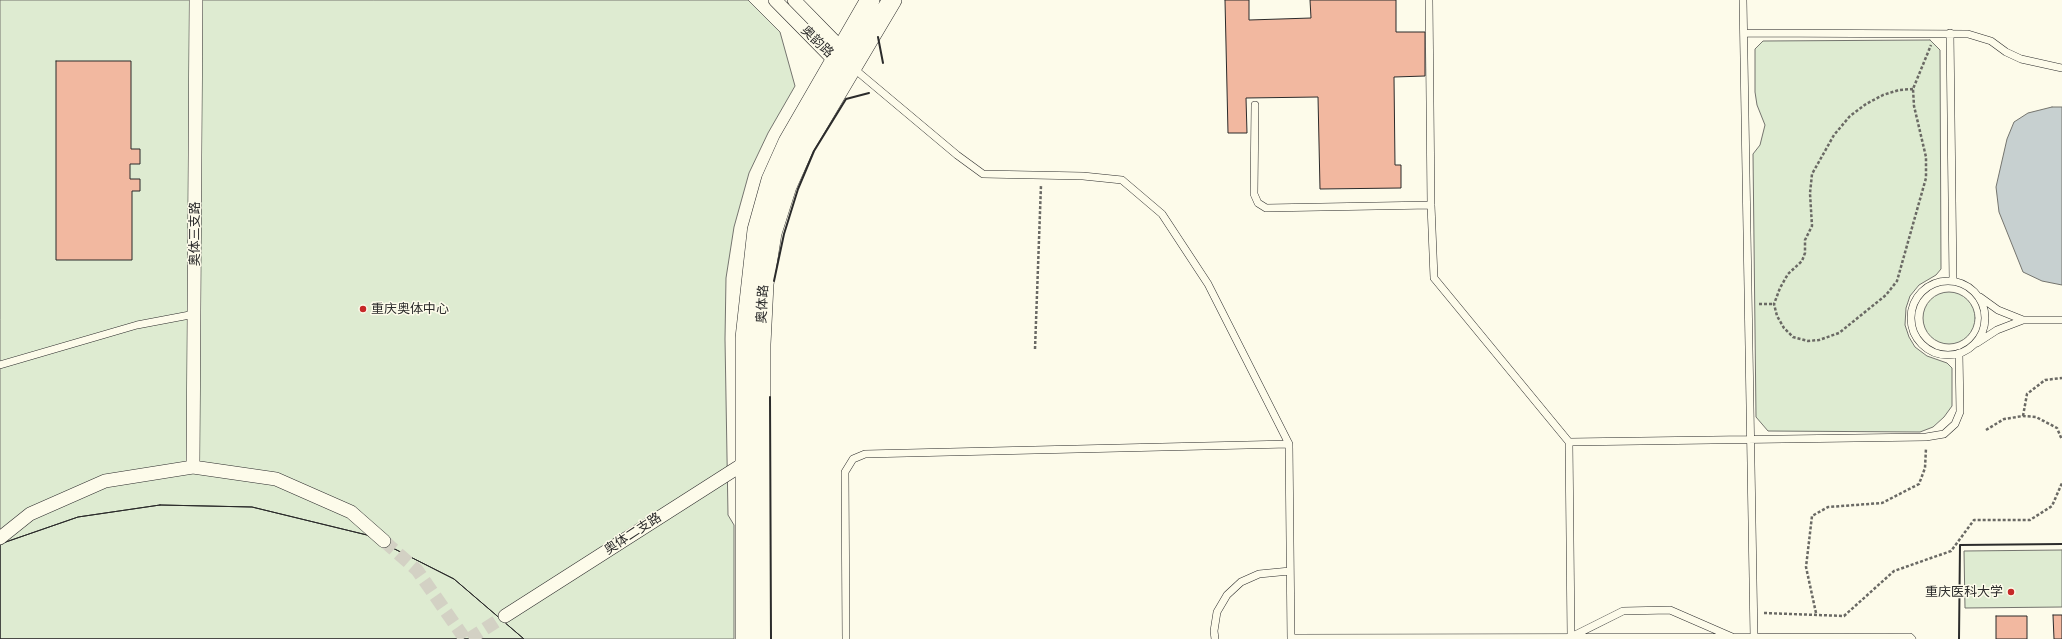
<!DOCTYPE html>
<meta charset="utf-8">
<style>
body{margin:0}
canvas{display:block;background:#fdfbea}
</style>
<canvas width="2062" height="639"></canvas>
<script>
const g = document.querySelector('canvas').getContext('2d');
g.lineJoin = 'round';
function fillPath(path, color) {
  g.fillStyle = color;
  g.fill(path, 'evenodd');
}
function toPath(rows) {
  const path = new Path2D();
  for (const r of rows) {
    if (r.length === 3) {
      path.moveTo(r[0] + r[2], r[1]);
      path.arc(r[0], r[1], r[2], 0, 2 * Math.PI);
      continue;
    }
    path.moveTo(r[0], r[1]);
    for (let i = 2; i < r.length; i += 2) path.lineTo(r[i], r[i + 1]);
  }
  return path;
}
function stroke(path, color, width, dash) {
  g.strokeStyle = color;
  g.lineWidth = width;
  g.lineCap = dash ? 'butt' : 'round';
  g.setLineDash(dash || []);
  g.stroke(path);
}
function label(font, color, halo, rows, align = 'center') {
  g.font = font + ' "Fira Sans","Noto Sans SC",sans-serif';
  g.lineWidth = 3;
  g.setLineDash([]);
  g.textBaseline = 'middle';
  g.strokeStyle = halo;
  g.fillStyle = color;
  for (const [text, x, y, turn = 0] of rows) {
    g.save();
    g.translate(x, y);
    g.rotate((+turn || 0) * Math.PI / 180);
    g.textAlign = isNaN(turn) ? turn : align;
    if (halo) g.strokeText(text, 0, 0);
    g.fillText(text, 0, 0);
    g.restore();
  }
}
const green = toPath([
 [0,0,748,0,780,32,795,86,768,133,749,173,734,227,726,278,725,339,728,515,734,525,734,639,0,639,0,0],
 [1930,40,1940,50,1941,269,1936,275,1919,285,1910,296,1906,308,1905,325,1909,337,1915,347,1927,356,1947,363,1952,368,1952,406,1944,417,1933,427,1920,432,1768,431,1756,417,1753,154,1760,145,1765,125,1757,105,1755,92,1755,49,1763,41,1930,40],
 [1949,318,26],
 [2062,550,2062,607,1965,608,1964,551,2062,550]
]);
fillPath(green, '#deebd1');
stroke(green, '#74746e', 1);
const water = toPath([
 [2052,107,2062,107,2062,285,2042,281,2023,272,1999,212,1996,187,2007,139,2014,122,2028,113,2052,107]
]);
fillPath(water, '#c7d0d0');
stroke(water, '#74746e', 1);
const building = toPath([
 [1225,0,1249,0,1249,20,1311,18,1310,0,1396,0,1396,32,1425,32,1425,76,1394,77,1395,165,1401,165,1401,188,1320,189,1318,97,1246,98,1247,133,1228,133,1225,0],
 [56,61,131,61,131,149,140,149,140,164,130,164,130,179,140,179,140,191,132,191,132,260,56,260,56,61],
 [160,505,252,507,367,535,454,579,524,639,0,639,0,544,78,517,160,505],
 [160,505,252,507,367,535,454,579,524,639,0,639,0,544,78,517,160,505],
 [2053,615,2062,615,2062,639,2054,639,2053,615],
 [1996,616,2027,616,2027,639,1996,639,1996,616]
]);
fillPath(building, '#f2b8a0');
stroke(building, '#2b2b2b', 1);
stroke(toPath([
 [384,541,417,570,465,639],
 [469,639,505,616]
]), '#d3d1c4', 13, [13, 6]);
const lane = toPath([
 [1429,0,1431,205,1434,278,1569,442],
 [1743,0,1754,637],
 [1744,33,1968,34,1991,41,2006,52,2021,59,2062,68],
 [1950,33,1953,281],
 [852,67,957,155,983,174,1083,176,1122,180,1162,214,1208,284,1289,444,1291,639],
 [1255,105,1254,194,1258,203,1266,208,1431,205],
 [1948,318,37],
 [2023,320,2062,320],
 [1977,343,1997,330,2023,320,1998,310,1980,297],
 [0,365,137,325,195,314],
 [1732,637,1670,610,1623,611,1571,637,1569,442,1926,437,1944,434,1955,424,1960,412,1959,353],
 [1291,638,1910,637,1912,639],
 [846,639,845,472,853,459,865,454,1289,444],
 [1215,639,1214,631,1217,612,1227,595,1241,582,1259,574,1290,571]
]);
const street = toPath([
 [775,0,834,60,842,62],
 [794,0,841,48,846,56],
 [193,467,196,0],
 [0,538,30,514,105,481,193,467,276,479,351,512,384,541],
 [505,616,751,459]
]);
const secondary = toPath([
 [745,639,745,338,757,230,771,180,788,142,870,0],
 [761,639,761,344,764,284,772,233,787,186,804,148,892,0]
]);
stroke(lane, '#2b2b2b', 8);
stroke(street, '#2b2b2b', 14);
stroke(secondary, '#2b2b2b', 20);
stroke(toPath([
 [1913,89,1899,90,1883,95,1866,104,1850,116,1834,135,1812,174,1810,193,1812,226,1805,240,1805,253,1802,261,1788,274,1780,288,1774,304,1777,316,1784,328,1793,337,1808,341,1819,340,1839,333,1886,295,1897,281,1926,178,1926,157,1914,106,1913,89,1931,45],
 [1759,304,1774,304],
 [1035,349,1041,185],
 [2023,416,2027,394,2045,380,2062,378],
 [1986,430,2004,419,2023,416,2036,417,2057,428,2062,440],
 [1764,613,1844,616,1894,571,1951,551,1974,520,2030,520,2052,506,2062,483],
 [1816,613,1806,567,1812,516,1828,507,1882,503,1919,484,1925,468,1926,448]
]), '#6a6964', 2.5, [3, 2]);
stroke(lane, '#fdfbea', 7);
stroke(street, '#fdfbea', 13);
stroke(secondary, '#fdfbea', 19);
stroke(toPath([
 [878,37,883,63],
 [774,281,784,234,798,189,814,151,846,99,869,93],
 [770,397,771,639],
 [1959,639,1960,545,2062,544]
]), '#2b2b2b', 2);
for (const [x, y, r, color] of [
 [363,309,4,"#c62828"],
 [2011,592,4,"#c62828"]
]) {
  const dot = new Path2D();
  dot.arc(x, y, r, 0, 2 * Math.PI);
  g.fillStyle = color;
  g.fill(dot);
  stroke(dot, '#fdfbea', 1.5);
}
label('13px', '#2b2b2b', '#fdfbea', [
 ["奥韵路",817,42,44],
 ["奥体三支路",195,234,-90],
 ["奥体路",763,304,-87],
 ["奥体二支路",633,534,-33]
]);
label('13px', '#2b2b2b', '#fdfbea', [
 ["重庆奥体中心",371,309],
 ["重庆医科大学",2003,592,"right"]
], 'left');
</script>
